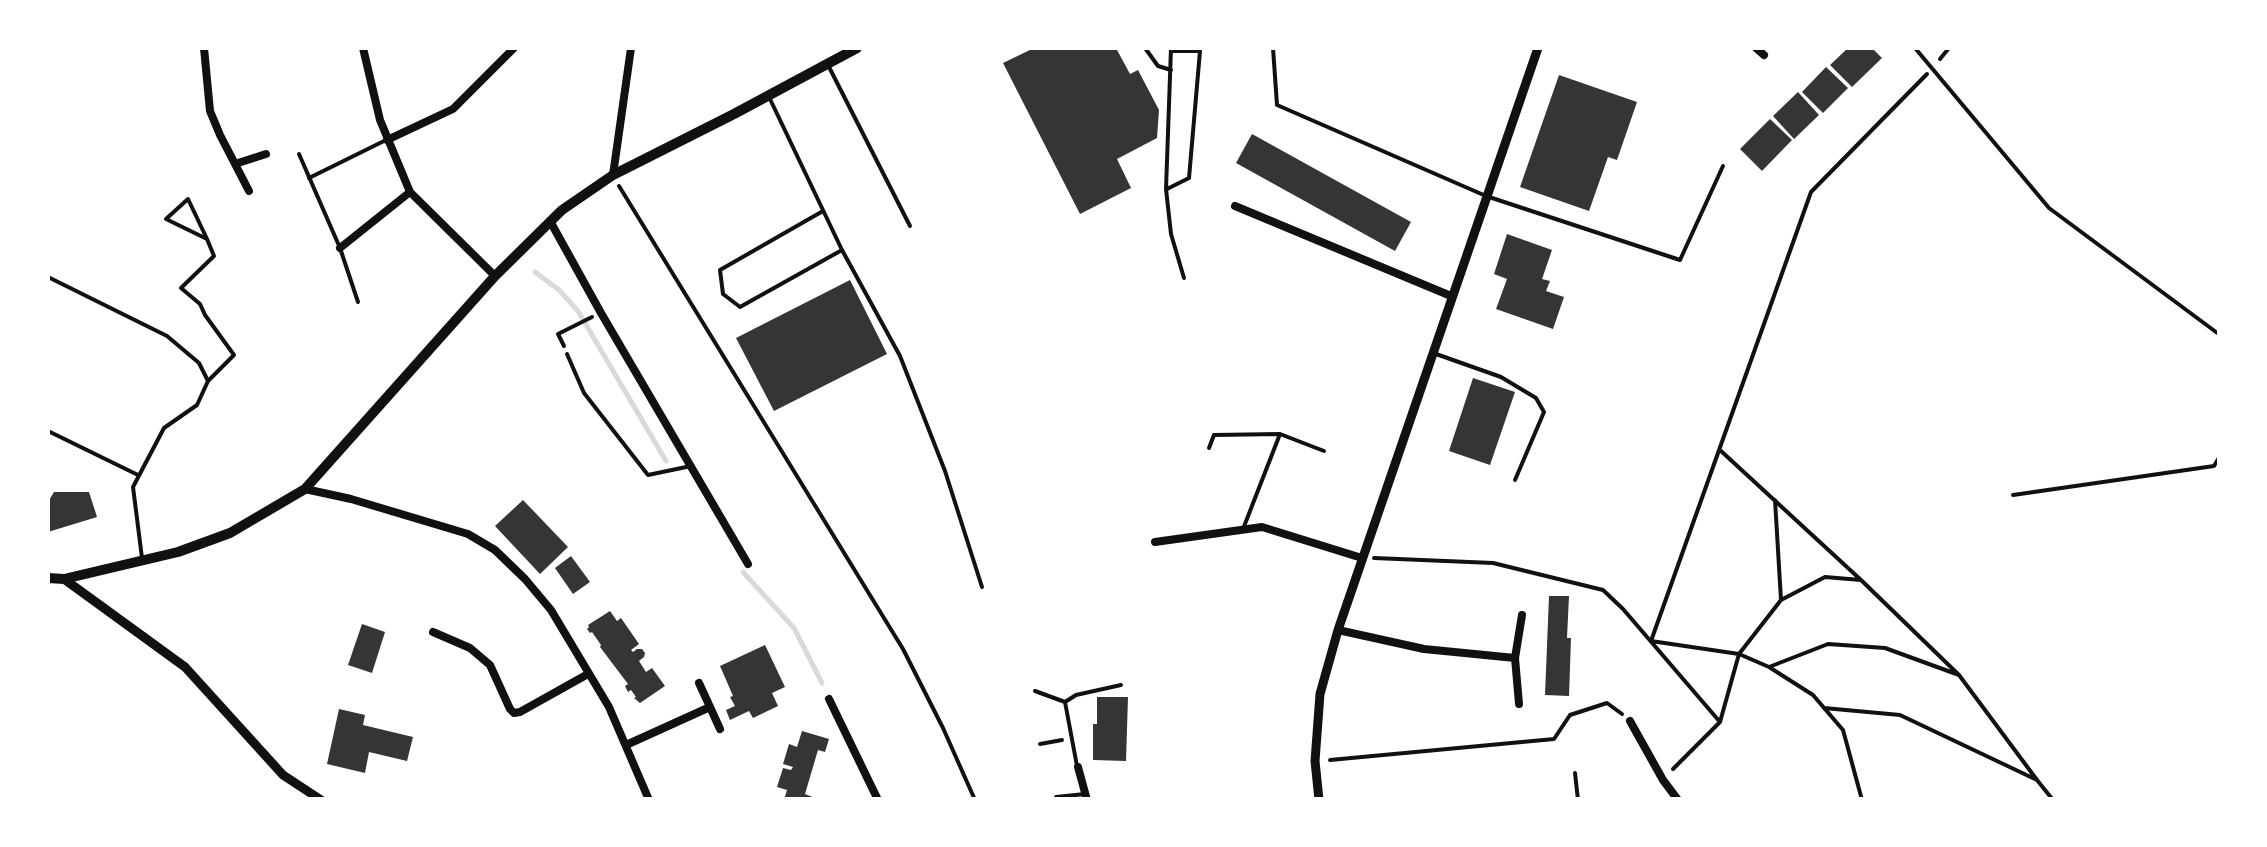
<!DOCTYPE html>
<style>
body{margin:0}
#map{position:relative;width:2267px;height:847px;overflow:hidden;background:#fff;font-family:"Archivo Narrow",sans-serif}
canvas{display:block}
.frame{position:absolute;inset:0;border:50px solid #fff;pointer-events:none}
</style>
<div id="map">
<canvas width="2267" height="847"></canvas>
<div class="frame"></div>
</div>
<script>
const g = document.querySelector('canvas').getContext('2d');
g.lineJoin = 'round';
function toPath(rows) {
  const path = new Path2D();
  for (const r of rows) {
    path.moveTo(r[0], r[1]);
    for (let i = 2; i < r.length; i += 2) path.lineTo(r[i], r[i + 1]);
  }
  return path;
}
function stroke(path, color, width, dash) {
  g.strokeStyle = color;
  g.lineWidth = width;
  g.lineCap = dash ? 'butt' : 'round';
  g.setLineDash(dash || []);
  g.stroke(path);
}
function fillPath(path, color) {
  g.fillStyle = color;
  g.fill(path, 'evenodd');
}
stroke(toPath([
 [535,272,559,290,578,311,666,461],
 [743,572,794,628,822,683]
]), '#d9d9d9', 5);
fillPath(toPath([
 [1034,48,1116,48,1130,74,1138,70,1159,110,1157,138,1117,159,1131,188,1080,214,1003,63],
 [1848,48,1872,48,1882,58,1852,87,1830,65],
 [1826,67,1848,88,1823,113,1802,92],
 [1559,75,1637,102,1617,160,1608,157,1589,211,1520,187],
 [1798,92,1819,115,1794,139,1773,116],
 [1770,119,1792,140,1762,171,1740,149],
 [1252,134,1411,222,1395,251,1236,163],
 [1507,234,1552,250,1542,279,1550,281,1546,291,1564,297,1553,329,1496,309,1507,279,1494,274],
 [850,280,887,354,774,411,736,338],
 [1473,378,1515,392,1490,465,1449,451],
 [54,492,89,492,97,517,48,532,48,502],
 [523,500,568,547,540,574,495,526],
 [571,556,590,582,573,594,555,568],
 [1549,596,1569,596,1567,638,1571,638,1569,696,1545,695],
 [610,611,617,621,621,618,639,644,631,650,633,652,637,649,642,649,645,653,644,657,639,661,646,672,652,668,665,686,640,703,634,698,636,697,631,690,628,692,625,686,628,684,600,647,601,645,592,632,590,633,587,629,589,627,588,625],
 [362,624,385,632,372,673,348,665],
 [765,645,785,687,772,693,778,706,753,718,749,711,730,720,726,710,735,706,730,697,733,696,720,666],
 [1097,697,1128,697,1126,761,1093,760,1093,724,1097,724],
 [339,709,365,715,363,725,413,737,407,761,369,752,365,773,327,764],
 [802,731,829,739,825,752,818,750,805,794,820,800,784,800,787,790,777,787,783,768,791,770,793,767,783,764,789,744,797,747]
]), '#353535');
stroke(toPath([
 [1940,59,1949,48],
 [619,186,903,649,943,728,975,800],
 [564,346,558,334,592,317],
 [1721,451,1861,580],
 [1775,500,1781,600],
 [1374,558,1493,563,1603,590,1623,609,1720,722,1673,769],
 [1769,667,1813,695,1843,730,1862,800],
 [1959,675,2037,780],
 [1824,708,1900,715,2037,780,2053,800],
 [1720,722,1739,654,1781,600,1825,577,1861,580,1959,675,1885,648,1828,644,1769,667,1739,654,1651,641,1811,192,1927,74],
 [1040,744,1062,740],
 [1330,760,1554,739,1570,715,1607,703,1622,714],
 [2180,800,2181,800]
]), '#111', 4);
stroke(toPath([
 [1145,48,1158,66,1171,70],
 [1171,48,1166,189,1171,234,1184,278],
 [1273,48,1277,105,1486,196,1680,260,1723,166],
 [1915,48,2049,208,2220,335],
 [829,67,910,226],
 [770,99,842,250,900,356,945,471,982,587],
 [299,154,340,248,358,302],
 [309,178,386,140],
 [1167,189,1189,178,1200,51,1172,51],
 [823,211,720,270,723,294,740,307,842,250],
 [207,239,188,199,166,219,207,239,214,256,181,288,200,304,205,315,234,355,208,381],
 [48,277,167,336,199,363,208,381,197,405,164,428,133,487,142,558],
 [567,354,584,393,648,475,691,466],
 [1436,354,1501,377,1536,398,1544,412,1515,480],
 [48,431,138,475],
 [1280,434,1324,451],
 [1209,448,1214,435,1280,434,1243,529],
 [2013,495,2214,466,2220,456],
 [1035,691,1065,702],
 [1077,766,1065,702,1076,695,1121,685],
 [1575,773,1578,800],
 [1056,797,1085,794]
]), '#111', 4);
stroke(toPath([
 [204,48,210,111,220,135,249,191],
 [363,48,380,120,410,192,495,276],
 [1756,48,1764,55],
 [387,140,453,109,514,48],
 [235,164,266,154],
 [613,175,631,48],
 [1235,206,1451,296],
 [550,221,601,313,748,564],
 [340,248,410,192],
 [305,489,351,499,468,534,495,550,525,579,551,610,609,707,649,800],
 [1155,542,1262,527,1362,558],
 [1338,630,1424,649,1515,658],
 [433,632,470,648,490,665,510,709,514,713,520,712,588,674],
 [829,699,878,800],
 [1519,704,1515,658,1522,615],
 [710,707,720,729],
 [1630,721,1663,780,1678,800],
 [626,745,710,707,699,683],
 [1078,767,1087,800]
]), '#111', 8);
stroke(toPath([
 [64,579,185,667,283,775,321,800],
 [1319,800,1315,761,1320,694,1338,630,1538,48]
]), '#111', 9);
stroke(toPath([
 [48,578,64,579,178,552,230,533,305,489,495,276,562,210,613,175,734,114,857,48]
]), '#111', 10);
</script>
